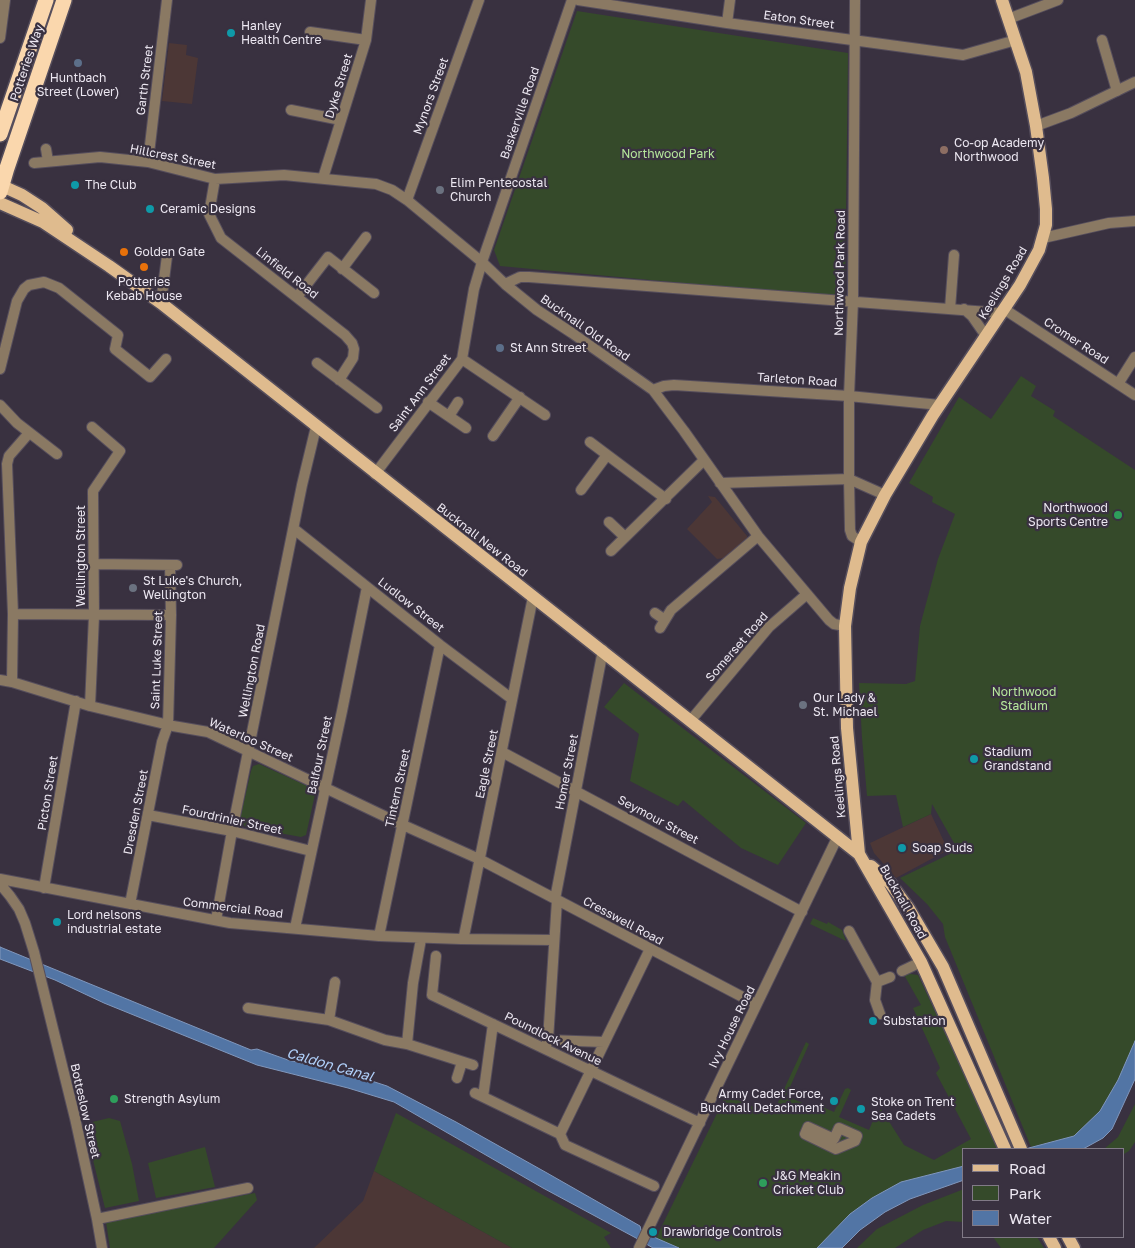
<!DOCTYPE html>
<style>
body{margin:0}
#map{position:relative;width:1135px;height:1248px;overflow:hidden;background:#393140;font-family:"Golos Text",sans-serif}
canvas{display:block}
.legend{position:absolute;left:962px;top:1148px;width:162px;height:90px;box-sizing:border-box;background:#393140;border:1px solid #817a87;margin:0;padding:6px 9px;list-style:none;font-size:15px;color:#ece7f1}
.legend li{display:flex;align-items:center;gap:10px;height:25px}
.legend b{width:25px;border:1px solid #817a87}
</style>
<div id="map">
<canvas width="1135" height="1248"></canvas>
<ul class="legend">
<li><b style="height:6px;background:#dfbb8e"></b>Road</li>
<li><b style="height:14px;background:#354a2a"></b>Park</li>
<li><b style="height:14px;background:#5275a5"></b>Water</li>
</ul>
</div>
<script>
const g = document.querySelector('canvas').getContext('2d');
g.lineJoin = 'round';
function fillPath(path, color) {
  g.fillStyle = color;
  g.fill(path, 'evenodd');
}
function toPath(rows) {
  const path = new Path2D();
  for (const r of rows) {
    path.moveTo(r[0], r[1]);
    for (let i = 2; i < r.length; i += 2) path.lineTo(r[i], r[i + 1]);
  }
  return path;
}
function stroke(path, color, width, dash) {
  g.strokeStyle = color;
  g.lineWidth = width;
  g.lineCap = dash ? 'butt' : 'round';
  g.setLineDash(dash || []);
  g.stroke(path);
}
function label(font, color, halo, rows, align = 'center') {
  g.font = font + ' "Golos Text",sans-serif';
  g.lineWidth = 4.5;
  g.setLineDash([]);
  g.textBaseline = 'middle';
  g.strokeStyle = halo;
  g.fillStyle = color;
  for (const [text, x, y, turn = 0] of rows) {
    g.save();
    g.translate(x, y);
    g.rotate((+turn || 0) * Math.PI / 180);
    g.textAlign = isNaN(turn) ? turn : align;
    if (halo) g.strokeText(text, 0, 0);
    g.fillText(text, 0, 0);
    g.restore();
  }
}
fillPath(toPath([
 [169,43,187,45,186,55,198,58,192,104,162,101],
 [708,496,715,497,747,536,747,538,724,558,717,559,687,529,712,502],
 [931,814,948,850,896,878,874,853,870,843],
 [374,1171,512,1248,314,1248,363,1201]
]), '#4c3736');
fillPath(toPath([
 [577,11,848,53,845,298,500,266,494,250],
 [1021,376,1036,386,1031,396,1055,411,1053,416,1135,470,1135,1041,1118,1080,1100,1111,1074,1136,1031,1147,945,937,943,924,927,904,900,878,958,850,932,804,931,814,903,827,896,795,867,796,862,738,859,683,906,684,915,681,920,626,938,559,955,514,932,502,933,497,909,483,959,397,991,419],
 [624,683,806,823,778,865,741,848,683,800,678,806,630,781,639,734,604,707],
 [259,764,316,790,306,835,301,837,246,827,242,824,240,819,251,771,253,766],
 [813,918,827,924,828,922,842,930,846,941,810,924],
 [903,973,918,975,999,1149,964,1149,964,1166,901,1182,872,1198,850,1214,817,1248,679,1248,656,1238,726,1095,772,1115,806,1042,809,1044,786,1096,819,1110,822,1104,826,1105,825,1108,834,1112,845,1089,848,1088,851,1090,839,1117,869,1130,877,1111,879,1112,881,1109,904,1145,934,1160,971,1139,936,1073,940,1068,913,1008,921,1005],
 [1135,1104,1135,1142,1129,1151,1124,1154,1124,1149,1104,1149,1118,1137],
 [396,1113,611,1233,604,1237,611,1248,512,1248,374,1171],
 [109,1118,120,1121,132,1164,139,1201,105,1208,84,1124],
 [205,1147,215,1187,156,1198,148,1163],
 [964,1189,964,1222,946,1221,923,1230,895,1248,857,1248,877,1229,923,1205],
 [255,1193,257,1200,214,1248,110,1248,106,1222],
 [993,1237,1037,1237,1044,1248,1001,1248]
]), '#354a2a');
const water = toPath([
 [0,947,251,1050,257,1049,288,1060,350,1074,387,1086,456,1122,547,1173,640,1226,641,1230,649,1235,651,1234,656,1238,679,1248,653,1248,636,1238,543,1188,394,1102,348,1088,257,1065,104,1003,55,980,0,959,0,947],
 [1135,1041,1135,1079,1112,1129,1103,1138,1083,1149,1025,1149,1074,1136,1100,1111,1118,1080,1135,1041],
 [964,1166,964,1180,910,1199,885,1212,860,1230,842,1248,817,1248,850,1214,872,1198,901,1182,964,1166]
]);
fillPath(water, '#5275a5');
stroke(water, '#8097bc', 1);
const minor = toPath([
 [578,0,727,23,963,55,1016,40],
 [855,0,853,301,849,396,849,479,850,530,852,536,861,542],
 [1008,19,1058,0],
 [727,23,730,0],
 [310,32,366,40],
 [0,38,5,0],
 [1102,40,1117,91],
 [291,110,341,120],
 [1036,126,1071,113,1135,82],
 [46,149,48,161],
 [148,162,167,0],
 [34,163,100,157,148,162,215,179,284,175,376,184,392,190,407,200,482,262,505,284,537,310,572,333,653,390,684,431,758,536,829,620,834,624,845,626],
 [323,178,366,40,371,0],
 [215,179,209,214,221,238,345,335,352,343,354,349,353,358,339,380],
 [407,200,479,0],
 [1043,238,1109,223,1135,221],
 [342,269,366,237],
 [505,284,520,277,529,277,1001,313],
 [297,297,328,257,374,293],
 [161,303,167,256],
 [950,309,954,255],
 [964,309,972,316,986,336],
 [1004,309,1135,395],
 [462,359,545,415],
 [317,363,377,408],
 [0,369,17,301,24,289,29,285,44,282,59,288,118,335,115,349,150,377,166,359],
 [1118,384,1135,357],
 [653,390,664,386,674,385,849,396,940,405],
 [428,402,466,428],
 [0,405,17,423,57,454],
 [449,416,458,402],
 [493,436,520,397],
 [590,442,666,499],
 [375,474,462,359,474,289,482,262,572,0],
 [720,483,849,479,885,495],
 [581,490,607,455],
 [609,522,625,537],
 [294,529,440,645,512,699],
 [611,551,704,460],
 [93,564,177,565],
 [655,613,665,620],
 [13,614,171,615],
 [660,628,671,610,758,536],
 [0,680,12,682,90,706,173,726,208,732,403,825,479,859,756,1004],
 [12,682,13,614,7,464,9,456,29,433],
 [90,706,94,616,93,491,120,451,92,427],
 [691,720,769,627,807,594],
 [502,752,802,912],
 [148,815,232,831,311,851],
 [0,879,230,923,379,936,461,939,464,936,533,597],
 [0,884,10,896,19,909,25,923,34,952,75,1118,97,1219,102,1248],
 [44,888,76,701],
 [555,899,603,650],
 [130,904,162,742,168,725,171,615,170,565],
 [216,920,232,831,302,485,316,427],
 [295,928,342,711,367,587],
 [849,931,877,982,875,1000,880,1014],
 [379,936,440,645],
 [461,939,553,940],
 [436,956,432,995,700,1123],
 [902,971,921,962],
 [877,982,890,977],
 [248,1008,329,1020,385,1040,407,1044,473,1065],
 [329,1020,335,982],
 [548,1040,604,1042],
 [407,1044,413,983,421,939],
 [545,1048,548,1040,557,900],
 [457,1078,462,1062],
 [475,1093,560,1134],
 [483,1097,493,1024],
 [808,1127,834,1139,839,1128,857,1136,855,1141,836,1149,805,1134,808,1127],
 [560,1134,650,949],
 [560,1134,565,1145,654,1186],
 [97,1219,248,1188],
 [639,1248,838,836]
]);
const major = toPath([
 [0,185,22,195,42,208,67,230],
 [0,203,43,222,109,266,161,303,859,854,921,962,1005,1149],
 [859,854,847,728,845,626,850,588,861,542,885,495,933,415,1020,285,1039,250,1046,225,1046,209,1043,178,1036,126,1026,72,1002,0],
 [871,866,890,883,909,909,943,967,1021,1149],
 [1049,1237,1055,1248],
 [1068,1237,1074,1248]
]);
const highway = toPath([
 [0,134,46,0],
 [0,192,7,168,64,0]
]);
stroke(minor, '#564e5c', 12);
stroke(major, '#564e5c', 15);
stroke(highway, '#564e5c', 18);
stroke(minor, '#8a7963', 10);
stroke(major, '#dfbb8e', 12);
stroke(highway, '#fad7ad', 15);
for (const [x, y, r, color] of [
 [231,33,5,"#0f9aa8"],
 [78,63,5,"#5c6f8a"],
 [944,150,5,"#8d6e63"],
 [75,185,5,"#0f9aa8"],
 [440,190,5,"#6b7280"],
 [150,209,5,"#0f9aa8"],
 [124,252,5,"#e8710a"],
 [144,267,5,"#e8710a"],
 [500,348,5,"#5c6f8a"],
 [1118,515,5,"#2e9e5b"],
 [133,588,5,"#6b7280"],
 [803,705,5,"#6b7280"],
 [974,759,5,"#0f9aa8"],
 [902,848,5,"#0f9aa8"],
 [57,922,5,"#0f9aa8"],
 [873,1021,5,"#0f9aa8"],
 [114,1099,5,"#2e9e5b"],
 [834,1101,5,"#0f9aa8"],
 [861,1109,5,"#0f9aa8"],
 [763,1183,5,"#2e9e5b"],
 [653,1232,5,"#0f9aa8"]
]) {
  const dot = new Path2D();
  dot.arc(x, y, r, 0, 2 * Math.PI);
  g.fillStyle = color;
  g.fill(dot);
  stroke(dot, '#393140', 2);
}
label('12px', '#ece7f1', '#393140', [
 ["Eaton Street",799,20,8],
 ["Potteries Way",27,63,-71],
 ["Garth Street",145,80,-83],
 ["Dyke Street",339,86,-73],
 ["Mynors Street",431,96,-70],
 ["Baskerville Road",520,113,-71],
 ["Hillcrest Street",173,157,11],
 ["Linfield Road",287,273,38],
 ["Northwood Park Road",840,273,-89],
 ["Keelings Road",1003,283,-59],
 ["Bucknall Old Road",585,328,35],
 ["Cromer Road",1076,341,33],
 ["Tarleton Road",797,380,4],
 ["Saint Ann Street",420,393,-53],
 ["Bucknall New Road",482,540,38],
 ["Wellington Street",81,556,-90],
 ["Ludlow Street",411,605,38],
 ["Somerset Road",737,647,-49],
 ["Saint Luke Street",157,660,-88],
 ["Wellington Road",252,671,-79],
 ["Waterloo Street",251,740,24],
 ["Balfour Street",320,755,-78],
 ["Eagle Street",487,764,-78],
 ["Homer Street",567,772,-79],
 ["Keelings Road",838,777,-95],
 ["Tintern Street",398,788,-78],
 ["Picton Street",48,793,-81],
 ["Dresden Street",136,812,-79],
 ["Fourdrinier Street",232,820,12],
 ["Seymour Street",658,820,28],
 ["Bucknall Road",903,902,61],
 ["Commercial Road",233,908,7],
 ["Cresswell Road",623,921,28],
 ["Ivy House Road",732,1027,-64],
 ["Poundlock Avenue",553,1039,26],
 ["Botteslow Street",85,1111,77]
]);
label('12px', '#ece7f1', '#393140', [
 ["Hanley",241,26],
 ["Health Centre",241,40],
 ["Huntbach",78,78,"center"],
 ["Street (Lower)",78,92,"center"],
 ["Co-op Academy",954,143],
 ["Northwood",954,157],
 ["Elim Pentecostal",450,183],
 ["Church",450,197],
 ["The Club",85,185],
 ["Ceramic Designs",160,209],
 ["Golden Gate",134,252],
 ["Potteries",144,282,"center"],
 ["Kebab House",144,296,"center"],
 ["St Ann Street",510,348],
 ["Northwood",1108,508,"right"],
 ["Sports Centre",1108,522,"right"],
 ["St Luke's Church,",143,581],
 ["Wellington",143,595],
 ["Our Lady &",813,698],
 ["St. Michael",813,712],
 ["Stadium",984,752],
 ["Grandstand",984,766],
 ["Soap Suds",912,848],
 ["Lord nelsons",67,915],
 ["industrial estate",67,929],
 ["Substation",883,1021],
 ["Army Cadet Force,",824,1094,"right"],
 ["Bucknall Detachment",824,1108,"right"],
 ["Strength Asylum",124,1099],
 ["Stoke on Trent",871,1102],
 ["Sea Cadets",871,1116],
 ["J&G Meakin",773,1176],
 ["Cricket Club",773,1190],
 ["Drawbridge Controls",663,1232]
], 'left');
label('12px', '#b6e89b', '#393140', [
 ["Northwood Park",668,154],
 ["Northwood",1024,692],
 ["Stadium",1024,706]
]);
label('italic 14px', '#b0d0fa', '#393140', [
 ["Caldon Canal",330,1065,16]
]);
</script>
